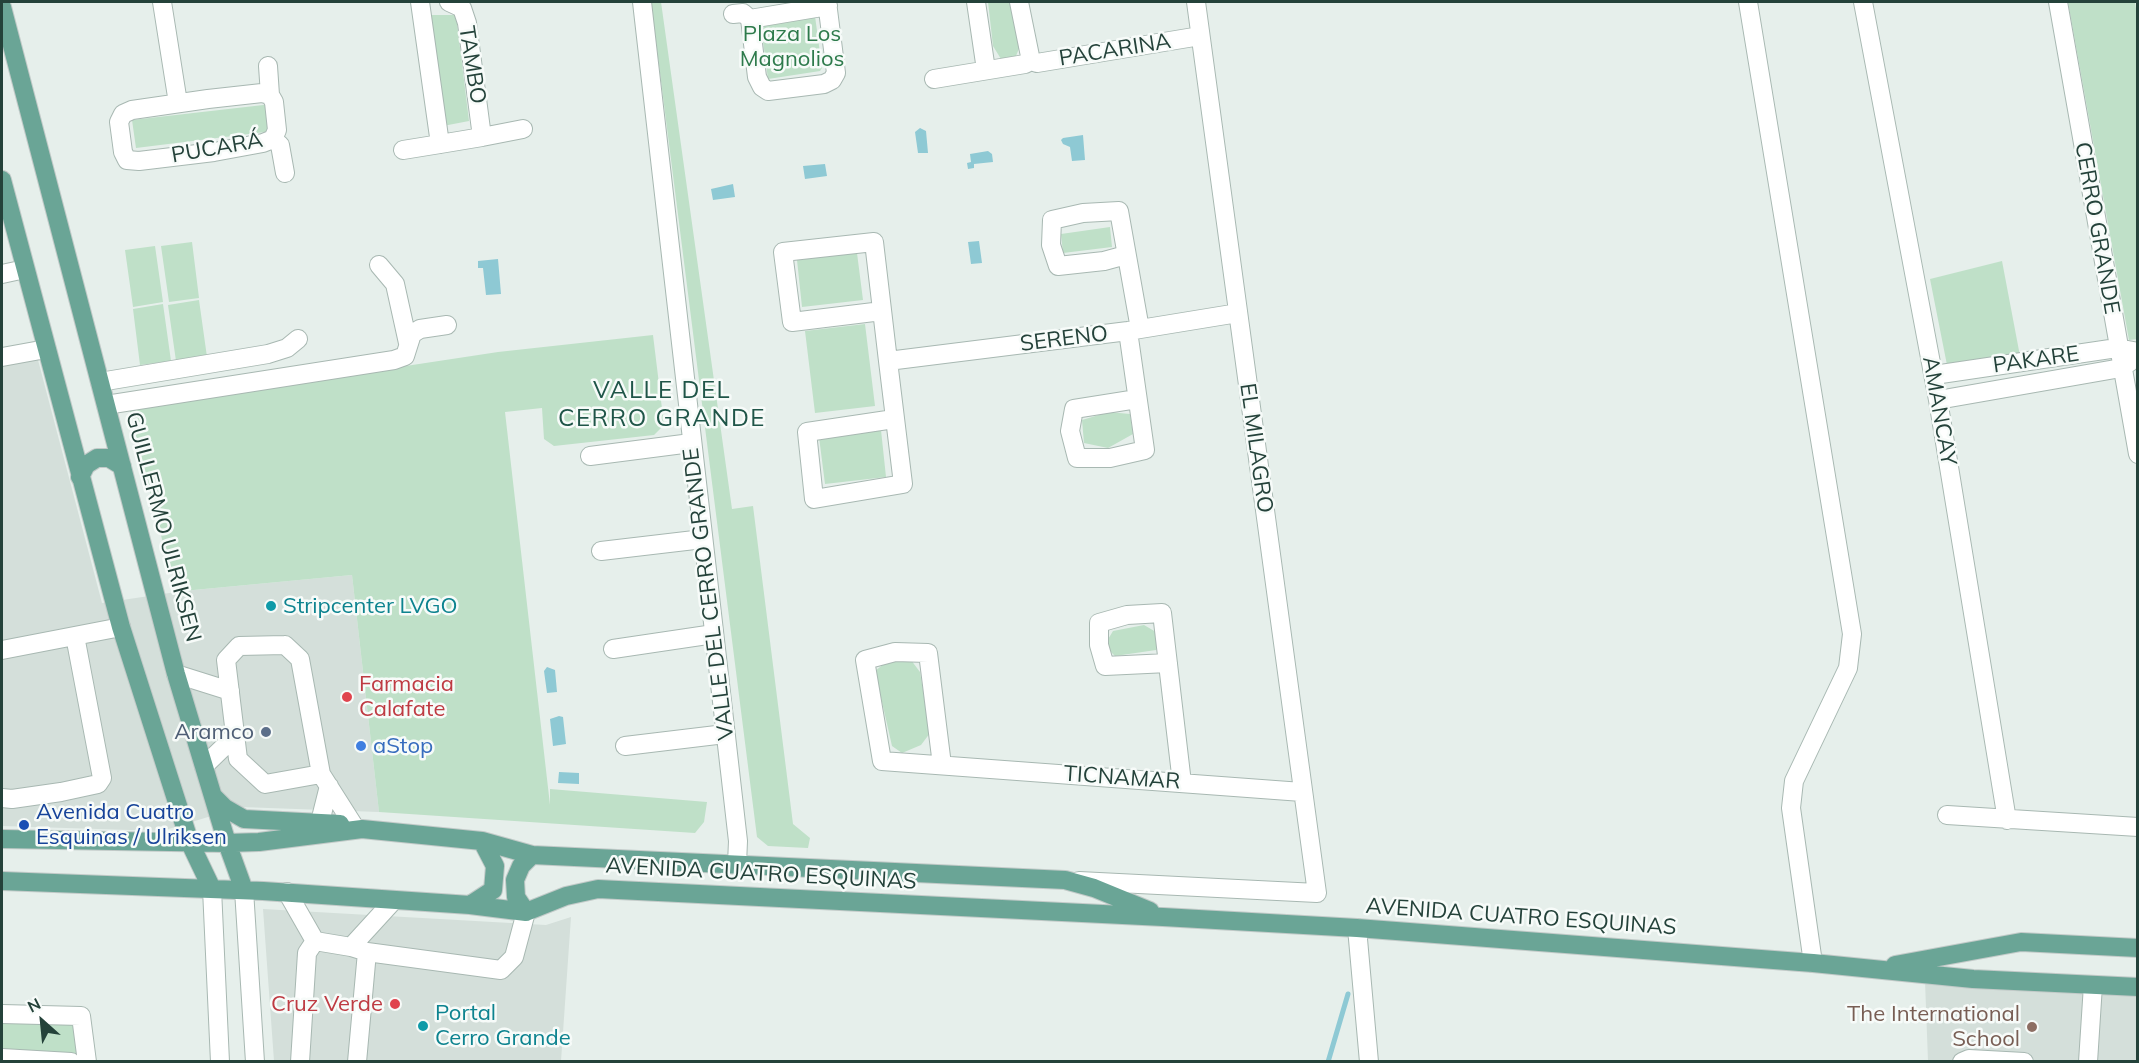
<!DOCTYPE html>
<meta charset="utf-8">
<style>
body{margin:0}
#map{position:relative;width:2139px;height:1063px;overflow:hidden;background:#e6efeb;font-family:Mulish,sans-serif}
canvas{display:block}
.frame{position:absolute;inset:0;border:3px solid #24423a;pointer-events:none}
.north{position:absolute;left:12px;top:991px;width:60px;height:60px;-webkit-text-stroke:4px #f7fbf9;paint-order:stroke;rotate:333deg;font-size:16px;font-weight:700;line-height:24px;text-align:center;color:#24423a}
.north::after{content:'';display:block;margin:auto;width:21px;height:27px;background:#24423a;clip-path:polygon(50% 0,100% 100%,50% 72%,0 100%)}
</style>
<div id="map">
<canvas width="2139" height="1063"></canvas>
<div class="frame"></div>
<div class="north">N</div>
</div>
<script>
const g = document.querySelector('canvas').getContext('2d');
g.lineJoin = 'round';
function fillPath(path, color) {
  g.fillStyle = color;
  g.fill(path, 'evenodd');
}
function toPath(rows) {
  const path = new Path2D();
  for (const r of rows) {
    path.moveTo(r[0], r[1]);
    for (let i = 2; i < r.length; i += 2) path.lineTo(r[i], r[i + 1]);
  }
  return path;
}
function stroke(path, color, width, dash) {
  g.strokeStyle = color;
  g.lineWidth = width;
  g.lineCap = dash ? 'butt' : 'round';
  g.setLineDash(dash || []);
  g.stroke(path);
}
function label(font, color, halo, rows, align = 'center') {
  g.font = font + ' Mulish,sans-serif';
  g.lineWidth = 5;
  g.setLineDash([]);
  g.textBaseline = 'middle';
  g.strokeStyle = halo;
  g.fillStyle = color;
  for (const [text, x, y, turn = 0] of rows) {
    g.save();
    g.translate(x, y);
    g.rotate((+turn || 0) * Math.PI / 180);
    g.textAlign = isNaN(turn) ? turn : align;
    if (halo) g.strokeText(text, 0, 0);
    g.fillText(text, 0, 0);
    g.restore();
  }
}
fillPath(toPath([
 [23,345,38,360,102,603,183,591,352,575,379,812,241,807,162,831,2,826,2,349],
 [263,909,546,925,571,917,561,1061,274,1061],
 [1925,981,2137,992,2137,1061,1928,1061]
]), '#d4dfda');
fillPath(toPath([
 [651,2,661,2,732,509,753,506,793,824,810,838,808,848,768,846,757,837],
 [988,2,1015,2,1022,41,1016,56,1001,59,993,46],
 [2068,2,2135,2,2138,22,2138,339,2129,340],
 [428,15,456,15,469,121,443,126],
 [815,16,822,68,820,71,768,79,761,26],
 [272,104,273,131,136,148,132,120],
 [1110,227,1112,247,1063,253,1061,234],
 [192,242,199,298,169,302,161,246],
 [155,246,163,302,133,307,125,250],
 [857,253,863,300,802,307,797,260],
 [2002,261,2020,356,1947,365,1930,279],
 [199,300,207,357,176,361,168,305],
 [163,304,171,361,140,365,133,309],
 [865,324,875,406,815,413,805,331],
 [653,335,664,425,654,435,554,446,544,439,542,408,505,412,550,805,550,789,707,802,704,822,695,833,379,812,352,575,183,591,175,571,169,567,129,408,498,352],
 [1109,412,1130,414,1133,434,1108,448,1084,443,1082,420],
 [881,430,886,477,825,484,819,437],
 [1144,625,1156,632,1160,642,1156,650,1115,656,1108,649,1107,641,1113,631],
 [911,660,920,672,930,733,921,745,902,753,892,746,875,671,885,663],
 [2,1018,77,1020,82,1054,2,1053]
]), '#bfe0c8');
fillPath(toPath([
 [920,128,926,131,928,153,918,153,915,132],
 [1083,135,1085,160,1072,161,1070,147,1063,144,1061,140,1063,138],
 [988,151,992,154,993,162,974,164,974,168,968,169,967,163,971,162,970,154],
 [825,164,827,176,805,179,803,166],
 [733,184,735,197,713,200,711,189],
 [979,241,982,263,971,264,968,242],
 [498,259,501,294,486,295,483,268,478,268,478,261],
 [547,667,555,670,557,692,547,693,544,671],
 [559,716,563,717,566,744,553,746,550,719],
 [559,772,579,773,579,784,558,783]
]), '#8ec9d4');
stroke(toPath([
 [1328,1062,1348,994]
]), '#8ec9d4', 5);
const minor = toPath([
 [162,2,178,103],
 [420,2,440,144,482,137,467,23,462,8,449,2],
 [642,2,738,841,737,864],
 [827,2,836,73,832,80,824,84,768,91,762,87,757,77,750,19,828,6],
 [976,2,986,70],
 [1019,2,1031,61],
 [1748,2,1852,634,1848,668,1794,781,1791,808,1813,963],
 [1863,2,1938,400,2007,820],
 [2058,2,2138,454],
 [733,14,743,13,750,19],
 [268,66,270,95,274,102,277,130,273,139,263,143,214,152,139,161,127,160,123,152,119,122,123,114,132,110,208,99,262,93,270,95],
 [934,79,1025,64,1031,61,1037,63,1200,36],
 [482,137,523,129],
 [273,139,280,145,285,173],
 [403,150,440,144],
 [1126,255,1104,261,1058,266,1051,245,1052,220,1083,213,1119,211,1140,329],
 [379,265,395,284,408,343],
 [2,274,25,269],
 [882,311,792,322,783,252,874,242,888,361,1128,331,1238,313],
 [1128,331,1145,450,1110,458,1077,458,1070,431,1074,409,1137,399],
 [2,357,46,349],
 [888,361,903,484,814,499,807,432,894,419],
 [1934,375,2117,348,2138,352],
 [100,382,268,354,287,348,298,339],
 [1938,400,2121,368,2130,362],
 [106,405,394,360,405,356,412,334,420,329,447,325],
 [590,456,691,443],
 [601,551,703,539],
 [285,645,300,659,321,774,265,784,238,759,226,660,239,646,285,645],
 [613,649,714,634],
 [2,650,121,627],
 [1168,663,1105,666,1099,645,1099,623,1127,615,1162,613,1182,783],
 [176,674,230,691],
 [625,746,725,734],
 [942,765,928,653,895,652,865,660,882,761,1302,792],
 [204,766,235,736],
 [321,774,354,826],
 [2,798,12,799,61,792,98,784,102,778,75,636],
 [1947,815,2138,827],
 [320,822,329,786],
 [1079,881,1317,893,1196,2],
 [212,889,220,1062],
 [244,890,255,1062],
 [287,892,315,941,351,947,367,952,357,1062],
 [1357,928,1369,1062],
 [351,947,394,900],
 [367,952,501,970,514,957,526,912],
 [2,1014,81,1016,87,1062],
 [2,1058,71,1062],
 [300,1062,307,953,315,941],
 [1962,1062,1969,1059,2024,1062],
 [2088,1062,2093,985]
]);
const major = toPath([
 [2,7,176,674,227,843,244,890],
 [2,180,121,627,190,843,212,889],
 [80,477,86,465,97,458,109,458,122,466],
 [214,797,225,808,244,819,340,824],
 [2,839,227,843,259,842,362,829,482,841,532,855,1065,880,1094,888,1150,911],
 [2,881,263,891,470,905,526,912,566,896,598,889,1163,917,1357,928,1813,963,1973,979,2138,987],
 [470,905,493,890,495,866,482,841],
 [526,912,516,897,515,880,521,866,532,855],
 [1895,965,2021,942,2138,948]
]);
stroke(minor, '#a8b8b2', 20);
stroke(major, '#c2cac8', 20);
stroke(minor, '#fff', 18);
stroke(major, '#6aa596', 18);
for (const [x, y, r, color] of [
 [271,606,6,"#0f9aa8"],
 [347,697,6,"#e0444e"],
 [266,732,6,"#5c6f8a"],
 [361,746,6,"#3f7fe0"],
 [24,825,6,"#1a4fb4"],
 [395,1004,6,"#e0444e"],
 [423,1026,6,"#0f9aa8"],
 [2032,1027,6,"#8d6e63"]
]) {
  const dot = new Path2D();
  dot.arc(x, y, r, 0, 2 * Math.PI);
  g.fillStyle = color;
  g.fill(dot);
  stroke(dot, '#f7fbf9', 2);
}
label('22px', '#2d7a4b', '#f7fbf9', [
 ["Plaza Los",792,34],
 ["Magnolios",792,59]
]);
label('22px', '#24423a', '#f7fbf9', [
 ["PACARINA",1115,50,-9],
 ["TAMBO",472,65,81],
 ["PUCARÁ",217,148,-10],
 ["CERRO GRANDE",2097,228,80],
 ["SERENO",1064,339,-7],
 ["PAKARE",2036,360,-8],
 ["AMANCAY",1939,411,80],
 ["EL MILAGRO",1256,448,82],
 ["GUILLERMO ULRIKSEN",163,527,75],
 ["VALLE DEL CERRO GRANDE",709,594,-97],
 ["TICNAMAR",1122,778,4],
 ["AVENIDA CUATRO ESQUINAS",761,874,3],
 ["AVENIDA CUATRO ESQUINAS",1521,917,4]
]);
label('22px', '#0d838f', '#f7fbf9', [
 ["Stripcenter LVGO",283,606],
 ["Portal",435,1013],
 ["Cerro Grande",435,1038]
], 'left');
label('22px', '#be3a42', '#f7fbf9', [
 ["Farmacia",359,684],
 ["Calafate",359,709],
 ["Cruz Verde",383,1004,"right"]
], 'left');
label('22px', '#4e5e75', '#f7fbf9', [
 ["Aramco",254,732]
], 'right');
label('22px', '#366cbe', '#f7fbf9', [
 ["aStop",373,746]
], 'left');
label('22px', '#164399', '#f7fbf9', [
 ["Avenida Cuatro",36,812],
 ["Esquinas / Ulriksen",36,837]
], 'left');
label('22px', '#785e54', '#f7fbf9', [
 ["The International",2020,1014],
 ["School",2020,1039]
], 'right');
g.letterSpacing = '1.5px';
label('24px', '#1f5548', '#f7fbf9', [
 ["VALLE DEL",662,391],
 ["CERRO GRANDE",662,419]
]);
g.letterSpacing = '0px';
</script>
